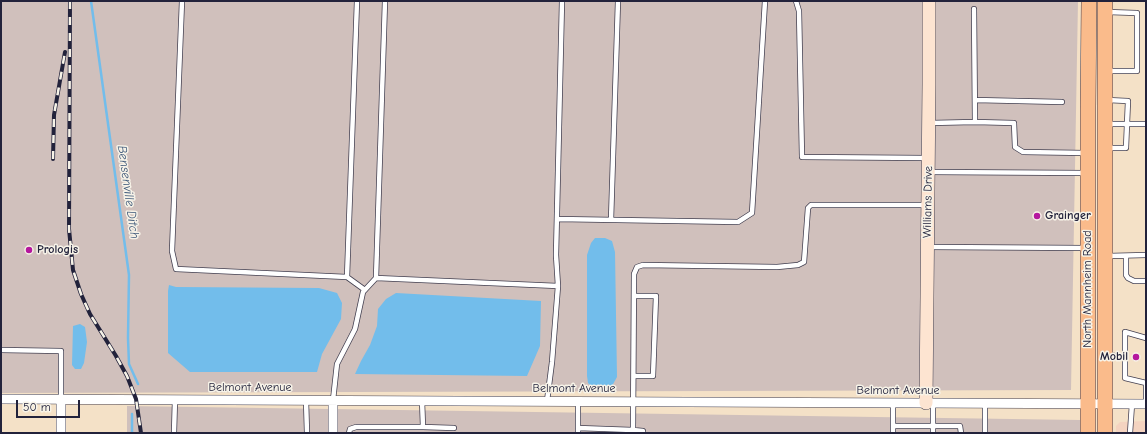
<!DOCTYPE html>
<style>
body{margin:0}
#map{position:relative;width:1147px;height:434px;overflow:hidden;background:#f4e1c7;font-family:"Comic Neue",sans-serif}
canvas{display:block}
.frame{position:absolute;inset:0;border:2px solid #22223b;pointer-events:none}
.scale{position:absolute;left:16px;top:400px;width:64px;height:18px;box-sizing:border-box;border:2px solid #22223b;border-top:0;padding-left:5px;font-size:12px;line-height:14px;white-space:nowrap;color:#22223b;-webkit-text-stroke:3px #f7f3e8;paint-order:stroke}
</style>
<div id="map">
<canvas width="1147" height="434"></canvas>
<div class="frame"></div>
<div class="scale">50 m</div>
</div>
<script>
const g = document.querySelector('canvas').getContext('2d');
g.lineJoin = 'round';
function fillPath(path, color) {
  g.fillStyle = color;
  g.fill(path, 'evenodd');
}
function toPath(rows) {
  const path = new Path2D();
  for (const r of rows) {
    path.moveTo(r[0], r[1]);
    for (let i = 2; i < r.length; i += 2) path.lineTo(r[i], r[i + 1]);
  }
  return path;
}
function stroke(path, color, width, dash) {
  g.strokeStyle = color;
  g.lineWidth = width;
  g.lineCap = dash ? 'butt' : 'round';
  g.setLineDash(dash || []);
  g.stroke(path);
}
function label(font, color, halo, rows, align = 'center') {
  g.font = font + ' "Comic Neue",sans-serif';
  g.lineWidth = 3;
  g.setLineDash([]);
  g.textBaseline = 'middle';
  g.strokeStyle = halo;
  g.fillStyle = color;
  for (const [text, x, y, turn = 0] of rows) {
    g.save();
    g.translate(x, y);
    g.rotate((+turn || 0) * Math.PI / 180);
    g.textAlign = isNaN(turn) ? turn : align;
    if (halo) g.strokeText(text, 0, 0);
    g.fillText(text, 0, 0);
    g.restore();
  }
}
fillPath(toPath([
 [1146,421,1146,433,1116,433,1116,426,1120,422]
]), '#f4d3c0');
fillPath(toPath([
 [1,1,1078,1,1071,390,1,393],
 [127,406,1080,420,1080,433,127,433]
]), '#d0c0bc');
fillPath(toPath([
 [595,238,605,238,612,241,615,252,617,377,612,386,606,390,593,388,588,383,587,376,587,255,591,243],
 [169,285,176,287,319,288,337,293,342,303,341,319,322,354,317,372,190,372,168,353,168,291],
 [396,293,541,301,540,346,527,376,355,374,361,361,370,345,377,326,378,309,386,299],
 [80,324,85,327,87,342,84,363,81,369,75,369,72,365,73,326]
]), '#72bdeb');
stroke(toPath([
 [91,1,129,275,128,338,129,364,138,384],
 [132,433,132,414]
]), '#72bdeb', 2.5);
const lane = toPath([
 [182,1,172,251,176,269,347,277,365,290],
 [385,1,376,278,558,286],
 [796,1,799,11,802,157,926,158],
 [1107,12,1137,13,1137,71,1107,71],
 [975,100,1062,102],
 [1107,100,1128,101,1127,124,1146,124],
 [975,122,1014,123,1015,147,1023,152,1086,153],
 [930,123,975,122,974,9],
 [1107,124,1127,124,1126,148,1107,148],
 [930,172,1086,173],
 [557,219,738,222,752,213,765,1],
 [611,220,618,1],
 [929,247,1085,248],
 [1107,256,1146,255],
 [1126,256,1126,275,1128,278,1134,281,1146,281],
 [347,277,357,1],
 [1,350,61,351,61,399],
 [1107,355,1125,357,1125,378,1146,383,1146,404],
 [1125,357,1125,332,1146,338],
 [634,376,653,376,656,296,634,296],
 [306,400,307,433],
 [333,400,337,364,355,329,363,292,376,278],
 [547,401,552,362,558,286,556,255,562,1],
 [893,402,893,426],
 [933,403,933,426,960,426,961,433],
 [423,427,454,428],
 [578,428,633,430],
 [174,433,175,399],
 [349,433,350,429,356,427,423,427,422,400],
 [578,433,578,401],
 [643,433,643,431,633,430,634,274,637,267,643,265,777,267,798,265,804,262,808,208,811,205,926,205],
 [893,433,893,426,933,426,933,433],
 [985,433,985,403],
 [1130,433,1132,404]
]);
const street = toPath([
 [1,399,1146,404],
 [61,433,61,399],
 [333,433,333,400]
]);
const secondary = toPath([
 [926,403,929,84,929,1]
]);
const primary = toPath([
 [1105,1,1105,433],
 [1088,433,1088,109,1089,1]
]);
stroke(lane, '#423f50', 6);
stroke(street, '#423f50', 10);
stroke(secondary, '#423f50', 14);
stroke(primary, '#423f50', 16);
stroke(lane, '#fff', 4.5);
stroke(street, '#fff', 9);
stroke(secondary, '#fde4d1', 13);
stroke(primary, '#fabb8b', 15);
const rail = toPath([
 [70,1,69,229,73,270,81,294,90,314,116,356,127,376,136,399,141,433],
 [53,159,54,115,65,52]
]);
stroke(rail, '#22223b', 4);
stroke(rail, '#f7f3e8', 2.5, [8]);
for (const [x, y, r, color] of [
 [1037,216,4,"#b5179e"],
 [29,250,4,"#b5179e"],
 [1136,357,4,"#b5179e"]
]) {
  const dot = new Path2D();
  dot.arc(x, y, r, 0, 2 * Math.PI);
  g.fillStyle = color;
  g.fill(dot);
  stroke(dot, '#f7f3e8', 1.5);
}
label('12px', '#22223b', '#f7f3e8', [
 ["Williams Drive",928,202,-89],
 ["North Mannheim Road",1088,289,-90],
 ["Belmont Avenue",250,388],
 ["Belmont Avenue",574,389],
 ["Belmont Avenue",898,391]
]);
label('bold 12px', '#22223b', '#f7f3e8', [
 ["Grainger",1045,216],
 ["Prologis",37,250],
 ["Mobil",1128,357,"right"]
], 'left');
label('italic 13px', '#3e5879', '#f7f3e8', [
 ["Bensenville Ditch",128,192,82]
]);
</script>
